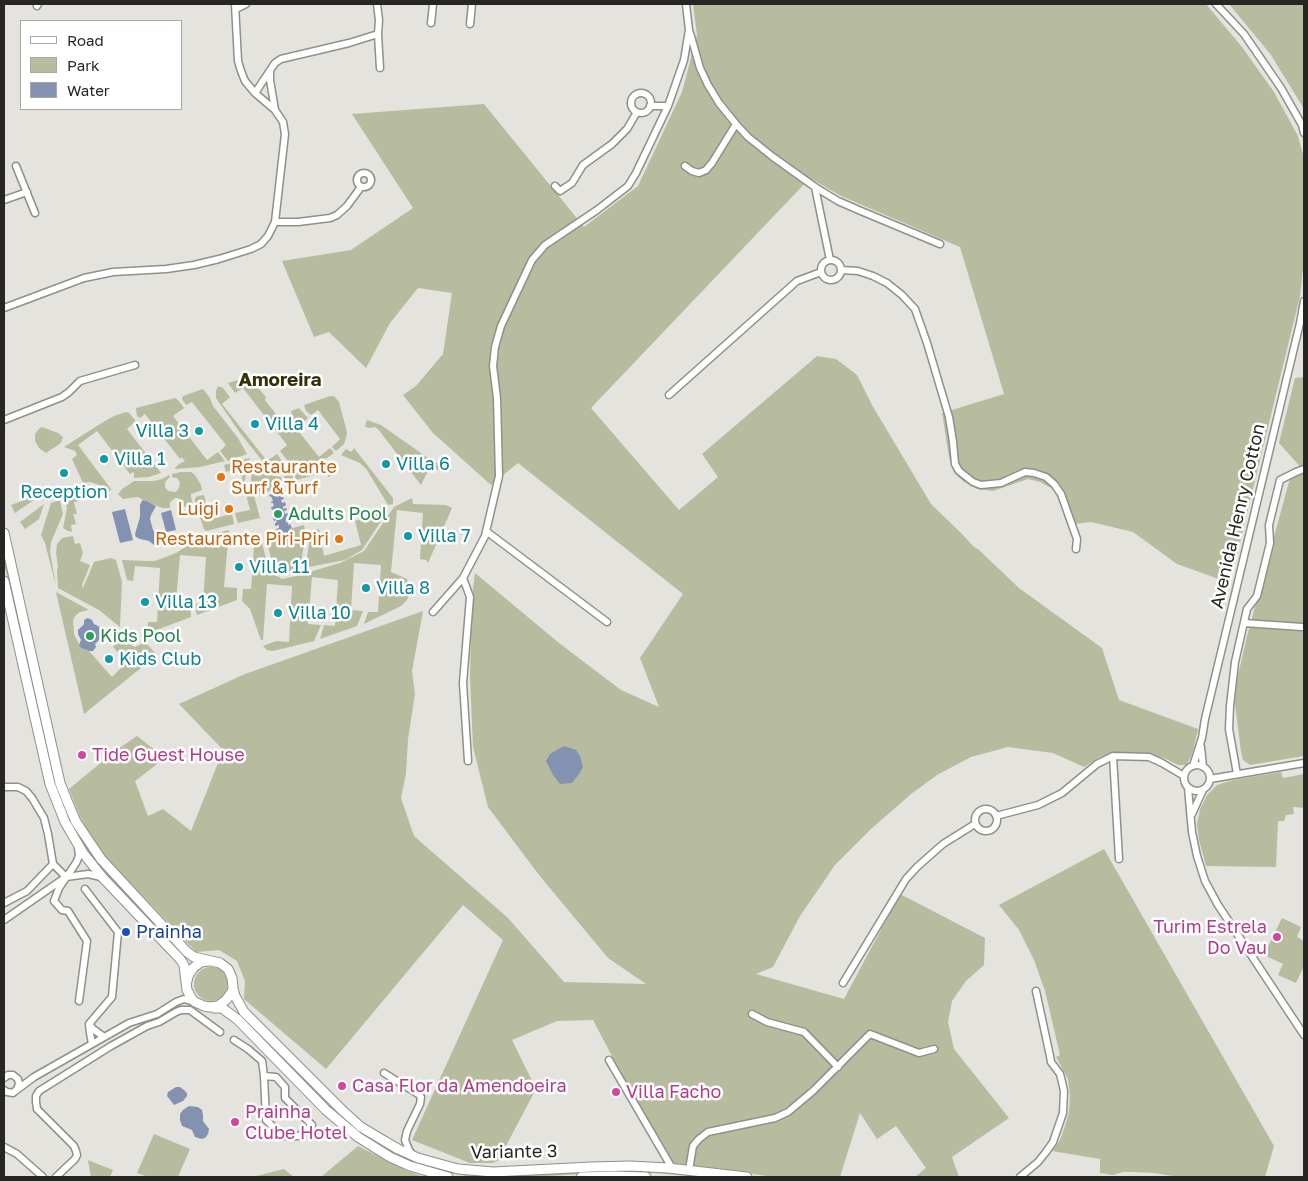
<!DOCTYPE html>
<style>
body{margin:0}
#map{position:relative;width:1308px;height:1181px;overflow:hidden;background:#e4e3dd;font-family:"Golos Text",sans-serif}
canvas{display:block}
.frame{position:absolute;inset:0;border:5px solid #272624;pointer-events:none}
.legend{position:absolute;left:20px;top:20px;width:162px;height:90px;box-sizing:border-box;background:#fff;border:1px solid #a9a8a7;margin:0;padding:6px 9px;list-style:none;font-size:15px;color:#272624}
.legend li{display:flex;align-items:center;gap:10px;height:25px}
.legend b{width:25px;border:1px solid #a9a8a7}
</style>
<div id="map">
<canvas width="1308" height="1181"></canvas>
<div class="frame"></div>
<ul class="legend">
<li><b style="height:6px;background:#fff"></b>Road</li>
<li><b style="height:14px;background:#b7bc9e"></b>Park</li>
<li><b style="height:14px;background:#8292b0"></b>Water</li>
</ul>
</div>
<script>
const g = document.querySelector('canvas').getContext('2d');
g.lineJoin = 'round';
function fillPath(path, color) {
  g.fillStyle = color;
  g.fill(path, 'evenodd');
}
function toPath(rows) {
  const path = new Path2D();
  for (const r of rows) {
    if (r.length === 3) {
      path.moveTo(r[0] + r[2], r[1]);
      path.arc(r[0], r[1], r[2], 0, 2 * Math.PI);
      continue;
    }
    path.moveTo(r[0], r[1]);
    for (let i = 2; i < r.length; i += 2) path.lineTo(r[i], r[i + 1]);
  }
  return path;
}
function stroke(path, color, width, dash) {
  g.strokeStyle = color;
  g.lineWidth = width;
  g.lineCap = dash ? 'butt' : 'round';
  g.setLineDash(dash || []);
  g.stroke(path);
}
function label(font, color, halo, rows, align = 'center') {
  g.font = font + ' "Golos Text",sans-serif';
  g.lineWidth = 5;
  g.setLineDash([]);
  g.textBaseline = 'middle';
  g.strokeStyle = halo;
  g.fillStyle = color;
  for (const [text, x, y, turn = 0] of rows) {
    g.save();
    g.translate(x, y);
    g.rotate((+turn || 0) * Math.PI / 180);
    g.textAlign = isNaN(turn) ? turn : align;
    if (halo) g.strokeText(text, 0, 0);
    g.fillText(text, 0, 0);
    g.restore();
  }
}
fillPath(toPath([
 [693,4,1206,4,1242,47,1274,92,1298,136,1304,158,1304,260,1300,296,1230,583,1177,564,1133,532,1091,522,1067,525,1060,503,1053,489,1040,482,1028,479,993,491,977,489,964,482,954,473,949,457,942,413,1004,394,960,247,841,196,810,178,591,408,679,510,718,477,702,454,817,356,836,359,857,375,872,405,931,504,962,534,973,546,979,550,1019,588,1102,648,1119,700,1198,729,1193,751,1187,765,1178,765,1166,759,1146,754,1126,752,1111,753,1100,757,1084,767,1053,753,1008,747,971,757,937,775,911,794,871,829,835,865,800,916,773,967,756,974,844,999,900,894,985,938,984,965,966,981,952,1001,948,1022,954,1049,1009,1118,952,1157,959,1177,915,1177,926,1168,896,1126,877,1139,860,1113,840,1177,773,1177,722,1169,668,1163,593,1020,557,1021,512,1040,536,1089,498,1161,492,1163,470,1163,412,1140,503,940,463,905,326,1069,244,999,245,981,237,961,219,950,196,952,96,847,81,819,69,789,115,751,137,736,165,758,135,781,148,816,163,809,191,831,218,763,226,753,179,704,245,674,423,611,412,671,415,694,408,739,406,774,401,798,414,836,508,918,564,982,646,984,608,958,539,875,488,807,473,747,470,677,472,597,475,573,559,643,621,690,659,707,640,658,683,594,518,463,491,485,433,433,403,395,416,386,443,354,452,293,418,288,390,323,366,368,329,332,314,337,282,261,351,250,413,208,352,114,484,104,584,227,638,186,682,92,697,35],
 [1229,4,1304,4,1304,109,1271,55],
 [1304,377,1304,756,1250,765,1243,760,1241,752,1234,696,1236,684,1247,636,1290,478,1304,471,1279,443,1295,378],
 [245,378,253,382,266,397,265,400,283,423,290,419,292,415,291,411,299,408,308,418,296,428,319,457,330,448,334,453,327,458,293,468,280,451,287,445,243,388,235,393,228,383],
 [218,386,223,388,230,397,222,404,267,461,277,454,288,469,273,471,269,469,240,433,216,398,216,391],
 [203,389,210,398,213,406,238,438,247,454,228,461,220,451,226,445,192,402,186,405,182,399,183,396],
 [330,396,334,396,339,402,347,432,346,438,344,444,336,451,332,447,340,439,318,410,311,415,306,411,304,405],
 [175,398,178,400,184,408,173,416,207,460,218,452,225,461,200,467,175,469,175,468,179,464,185,461,181,457,180,459,145,414,140,418,137,416,136,408],
 [126,412,129,413,136,421,127,429,161,473,149,477,134,478,134,473,133,472,130,474,97,431,78,445,111,489,106,496,97,484,90,482,83,483,72,459,77,455,75,451,64,447,100,424,114,416],
 [367,420,381,425,428,458,452,471,432,469,427,473,421,485,378,429,375,427,368,428,365,426],
 [42,427,58,433,63,437,61,443,46,453,39,448,35,441,35,434,39,429],
 [354,448,393,498,393,504,388,505,367,470,360,463,341,455,346,449,351,452],
 [250,458,246,468,245,481,243,483,240,468,226,472,224,465],
 [334,461,338,473,328,477,327,472,296,480,294,472],
 [254,462,263,473,269,475,281,477,284,488,260,493,253,492,260,518,238,523,235,513,250,510,246,494,253,492,251,480,252,464],
 [181,472,191,472,195,475,201,485,202,490,191,494,191,497,193,505,184,507,182,502,178,498,175,498,170,502,170,508,162,508,147,501,142,501,142,499,137,497,123,499,118,494,122,489,134,481,154,481,162,479,169,475,170,477,165,482,165,487,168,491,176,492,179,488,180,483,177,478,172,477,172,474],
 [292,474,295,486,287,488,284,476],
 [29,483,35,494,35,497,34,500,15,513,11,505,22,501,32,495],
 [80,489,81,494,78,495,80,501,74,502,77,514,73,514,76,524,71,525,72,532,68,531,63,528,67,508,64,495],
 [204,495,208,512,213,511,215,518,232,514,234,524,206,531,204,529,195,502,195,498,198,496],
 [412,498,413,504,446,505,452,508,428,563,426,560,420,559,423,513,397,510,391,572,407,579,408,589,410,593,407,600,401,606,364,624,368,612,378,612,381,565,354,563,351,610,363,611,357,626,320,639,324,625,335,626,338,580,312,577,308,624,321,625,314,641,273,651,267,650,263,646,276,641,289,642,292,586,267,584,263,640,261,640,250,609,242,601,243,589,251,589,255,532,261,539,269,571,282,579,296,576,340,563,364,551,394,507],
 [57,501,60,501,63,514,51,542,50,551,56,586,45,543,41,535,51,503],
 [44,504,39,519,25,529,20,522],
 [384,506,387,512,362,550,345,560,309,567,307,565,306,563,311,531,319,529,324,556,361,545,355,521,379,513,379,508],
 [304,525,306,535,300,567,296,570,278,573,274,570,267,542,273,540,272,535,279,532,280,535,289,532,289,529],
 [229,530,224,587,237,588,237,600,197,615,196,612,196,604,203,604,206,557,180,555,176,602,190,604,191,617,154,631,150,630,148,627,148,622,157,622,160,568,135,566,133,581,127,580,122,560,147,561,155,561,176,553,199,538],
 [73,536,75,544,80,543,83,553,80,561,90,565,82,585,83,588,94,562,111,558,116,560,122,582,120,627,99,610,58,588,57,570,58,567,56,553,57,544,62,538],
 [4,550,53,769,81,837,106,870,178,948,176,950,99,866,88,852,68,819,60,801,49,767,4,563],
 [56,592,89,610,80,612,76,615,73,620,74,634,81,648,89,651,112,677,127,662,113,647,122,637,131,645,135,647,145,642,157,655,84,714],
 [1281,772,1283,778,1304,774,1304,808,1293,807,1294,814,1286,815,1284,821,1278,821,1276,867,1206,866,1199,840,1197,824,1200,809,1207,795,1217,785,1233,780],
 [1104,849,1274,1146,1265,1177,1179,1177,1154,1173,1133,1172,1123,1172,1113,1175,1100,1173,1100,1159,1052,1151,1060,1140,1065,1126,1069,1112,1070,1095,1068,1079,1056,1057,1060,1055,1045,991,1034,960,1019,930,999,905],
 [1282,918,1301,927,1297,937,1304,941,1304,966,1296,983,1278,975,1283,964,1264,955],
 [211,984,17],
 [245,1017,336,1109,441,1169,612,1169,678,1172,714,1177,699,1177,656,1173,608,1173,525,1177,473,1177,439,1171,408,1161,376,1144,347,1123,243,1019],
 [154,1134,190,1149,178,1177,148,1177,137,1173],
 [358,1146,407,1171,424,1177,321,1177],
 [88,1160,113,1170,110,1177,91,1177],
 [284,1169,294,1177,252,1177]
]), '#b7bc9e');
fillPath(toPath([
 [282,491,283,494,280,495,281,497,283,497,284,499,281,500,282,503,285,502,286,505,283,507,283,509,286,508,287,510,284,511,285,514,289,513,290,516,286,517,286,520,289,519,290,522,288,523,288,525,290,524,292,528,289,529,290,532,279,535,276,529,279,528,279,525,275,526,275,523,277,522,276,520,274,521,273,518,275,517,275,515,273,515,272,513,275,512,274,509,272,510,271,507,274,506,273,503,271,503,271,502,273,501,271,496,270,497,269,495],
 [142,501,147,501,156,506,151,515,150,519,153,530,160,540,159,542,154,545,149,541,140,539,136,537,135,534,140,517,140,505],
 [125,509,133,540,120,543,112,512],
 [171,510,176,530,166,532,161,513],
 [88,618,92,620,94,624,98,626,103,631,102,637,95,644,96,647,93,651,89,651,81,648,79,645,81,640,78,634,78,630,84,624,84,620],
 [564,746,576,750,580,756,583,767,579,774,572,783,560,784,553,775,546,761,550,754],
 [176,1087,180,1087,184,1090,187,1093,187,1096,183,1101,174,1105,167,1096,168,1092],
 [189,1106,198,1107,202,1110,203,1115,203,1121,209,1129,208,1134,205,1138,201,1139,195,1137,192,1130,182,1126,180,1120,180,1114,183,1110]
]), '#8292b0');
const minor = toPath([
 [377,4,379,20,378,34],
 [1216,4,1244,34,1281,88,1302,125,1304,133],
 [37,6,38,4],
 [236,9,246,4],
 [431,23,433,4],
 [470,24,472,4],
 [690,33,700,68,708,85,719,103,736,124,748,137,773,157,815,187,838,201,861,211,940,244],
 [270,71,270,80,275,110],
 [255,93,275,63,281,59,349,43,378,34,380,68],
 [641,103,10],
 [650,106,668,106],
 [16,166,35,213],
 [685,166,692,171,699,173,706,170,712,163,736,124],
 [364,180,7],
 [555,186,560,191,572,183,583,165,612,144,627,129,637,112],
 [815,187,830,260],
 [4,200,27,192],
 [275,222,298,222,330,218,337,215,347,206,361,187],
 [831,270,10],
 [841,270,858,271,873,276,887,283,902,295,915,309,927,343,949,417,953,442,955,464,959,471,973,482,981,485,1001,483,1025,472,1034,473,1046,477,1054,484,1061,494,1077,539,1076,549],
 [4,308,84,278,113,272,166,269,194,265,219,259,251,249,261,244,268,236,275,222,285,134,283,122,275,110,255,93,245,81,241,71,238,61,235,4],
 [669,395,797,281,821,272],
 [4,420,62,397,69,392,80,381,135,365],
 [486,531,607,622],
 [433,612,463,578],
 [1244,623,1302,627],
 [1201,747,1203,767],
 [1113,756,1119,859],
 [468,761,463,683,470,597,463,578,485,536,499,476,497,398,493,366,495,347,501,326,532,260,545,245,597,210,628,186,636,173,668,106,684,60,689,30,686,4],
 [1197,778,13],
 [1193,766,1202,738,1205,719,1300,323,1304,301],
 [1237,774,1229,729,1230,706,1235,662,1247,609,1257,596,1270,543,1269,525,1280,480,1296,472,1304,469],
 [1210,779,1304,763],
 [4,787,18,787,26,791,32,798,44,818,48,834,53,864,66,877],
 [1188,788,1192,832,1197,856,1205,881,1218,905,1304,1035],
 [986,820,11],
 [1192,814,1203,790],
 [996,816,1038,805,1062,793,1097,764,1113,756,1149,757,1162,763,1184,776],
 [78,848,79,856,76,863,59,888,54,901,62,910,68,911,87,941,79,1001],
 [85,889,118,932,112,997,89,1024,90,1033,92,1044],
 [4,903,27,891,53,864],
 [4,920,66,877,88,874,101,877],
 [843,983,906,879,917,867,943,844,975,824],
 [752,1014,767,1022,804,1032,838,1067],
 [90,1025,93,1029,104,1037],
 [234,1040,248,1049,262,1061,264,1076,266,1120,283,1136,299,1136,312,1125,285,1098,285,1087,276,1077,264,1076],
 [609,1060,672,1168],
 [384,1073,418,1094,421,1097,420,1104,407,1131,405,1140,409,1150,412,1154],
 [4,1078,8,1075,13,1075,18,1079,19,1084,17,1089,13,1093,7,1092,4,1090],
 [14,1092,34,1077,129,1023,157,1014,176,1002,184,999,194,1002],
 [4,1147,17,1154,43,1177],
 [689,1170,693,1146,699,1139,708,1132,775,1118,788,1112,813,1091,870,1034,919,1053,934,1049],
 [56,1177,75,1159,77,1155,76,1151,74,1146,37,1109,36,1102,36,1096,39,1091,111,1046,147,1026,159,1022,176,1012,181,1010,190,1010,220,1032],
 [1020,1177,1038,1162,1046,1152,1053,1142,1063,1113,1064,1091,1062,1082,1060,1074,1051,1062,1050,1056,1036,991]
]);
const secondary = toPath([
 [4,533,60,783,68,803,76,822,101,859,187,952,194,957,220,963,228,969,232,978,233,988,232,992,226,1000,218,1006,209,1007,204,1006,195,1002,192,999,187,990,184,965,180,959,103,878,83,853,65,822,50,784,4,581],
 [187,981,188,976,193,968,201,962,208,961],
 [233,988,235,996,244,1012,342,1110,361,1127,381,1139,398,1149,418,1158,458,1169,493,1172,591,1167,630,1166,668,1168,747,1177],
 [214,1008,222,1008,237,1019,326,1110,358,1137,390,1157,410,1166,448,1177],
 [581,1177,614,1176,646,1177]
]);
stroke(minor, '#90908a', 9);
stroke(secondary, '#90908a', 11);
stroke(minor, '#fff', 6);
stroke(secondary, '#fff', 9);
for (const [x, y, r, color] of [
 [255,424,5,"#0f9aa8"],
 [199,431,5,"#0f9aa8"],
 [104,459,5,"#0f9aa8"],
 [386,464,5,"#0f9aa8"],
 [64,473,5,"#0f9aa8"],
 [221,477,5,"#e8710a"],
 [229,509,5,"#e8710a"],
 [278,514,5,"#2e9e5b"],
 [408,536,5,"#0f9aa8"],
 [339,539,5,"#e8710a"],
 [239,567,5,"#0f9aa8"],
 [366,588,5,"#0f9aa8"],
 [145,602,5,"#0f9aa8"],
 [278,613,5,"#0f9aa8"],
 [90,636,5,"#2e9e5b"],
 [109,659,5,"#0f9aa8"],
 [82,755,5,"#d1479c"],
 [126,932,5,"#1a4fb4"],
 [1277,937,5,"#d1479c"],
 [342,1086,5,"#d1479c"],
 [616,1092,5,"#d1479c"],
 [235,1122,5,"#d1479c"]
]) {
  const dot = new Path2D();
  dot.arc(x, y, r, 0, 2 * Math.PI);
  g.fillStyle = color;
  g.fill(dot);
  stroke(dot, '#fff', 2);
}
label('18px', '#0d838f', '#fff', [
 ["Villa 4",265,424],
 ["Villa 3",189,431,"right"],
 ["Villa 1",114,459],
 ["Villa 6",396,464],
 ["Reception",64,492,"center"],
 ["Villa 7",418,536],
 ["Villa 11",249,567],
 ["Villa 8",376,588],
 ["Villa 13",155,602],
 ["Villa 10",288,613],
 ["Kids Club",119,659]
], 'left');
label('18px', '#c56008', '#fff', [
 ["Restaurante",231,467,"left"],
 ["Surf &Turf",231,488,"left"],
 ["Luigi",219,509],
 ["Restaurante Piri-Piri",329,539]
], 'right');
label('18px', '#27864d', '#fff', [
 ["Adults Pool",288,514],
 ["Kids Pool",100,636]
], 'left');
label('18px', '#272624', '#fff', [
 ["Avenida Henry Cotton",1238,516,-77],
 ["Variante 3",514,1152,-1]
]);
label('18px', '#b23c85', '#fff', [
 ["Tide Guest House",92,755],
 ["Turim Estrela",1267,927,"right"],
 ["Do Vau",1267,948,"right"],
 ["Casa Flor da Amendoeira",352,1086],
 ["Villa Facho",626,1092],
 ["Prainha",245,1112],
 ["Clube Hotel",245,1133]
], 'left');
label('18px', '#164399', '#fff', [
 ["Prainha",136,932]
], 'left');
label('bold 19px', '#353005', '#fff', [
 ["Amoreira",280,380]
]);
</script>
